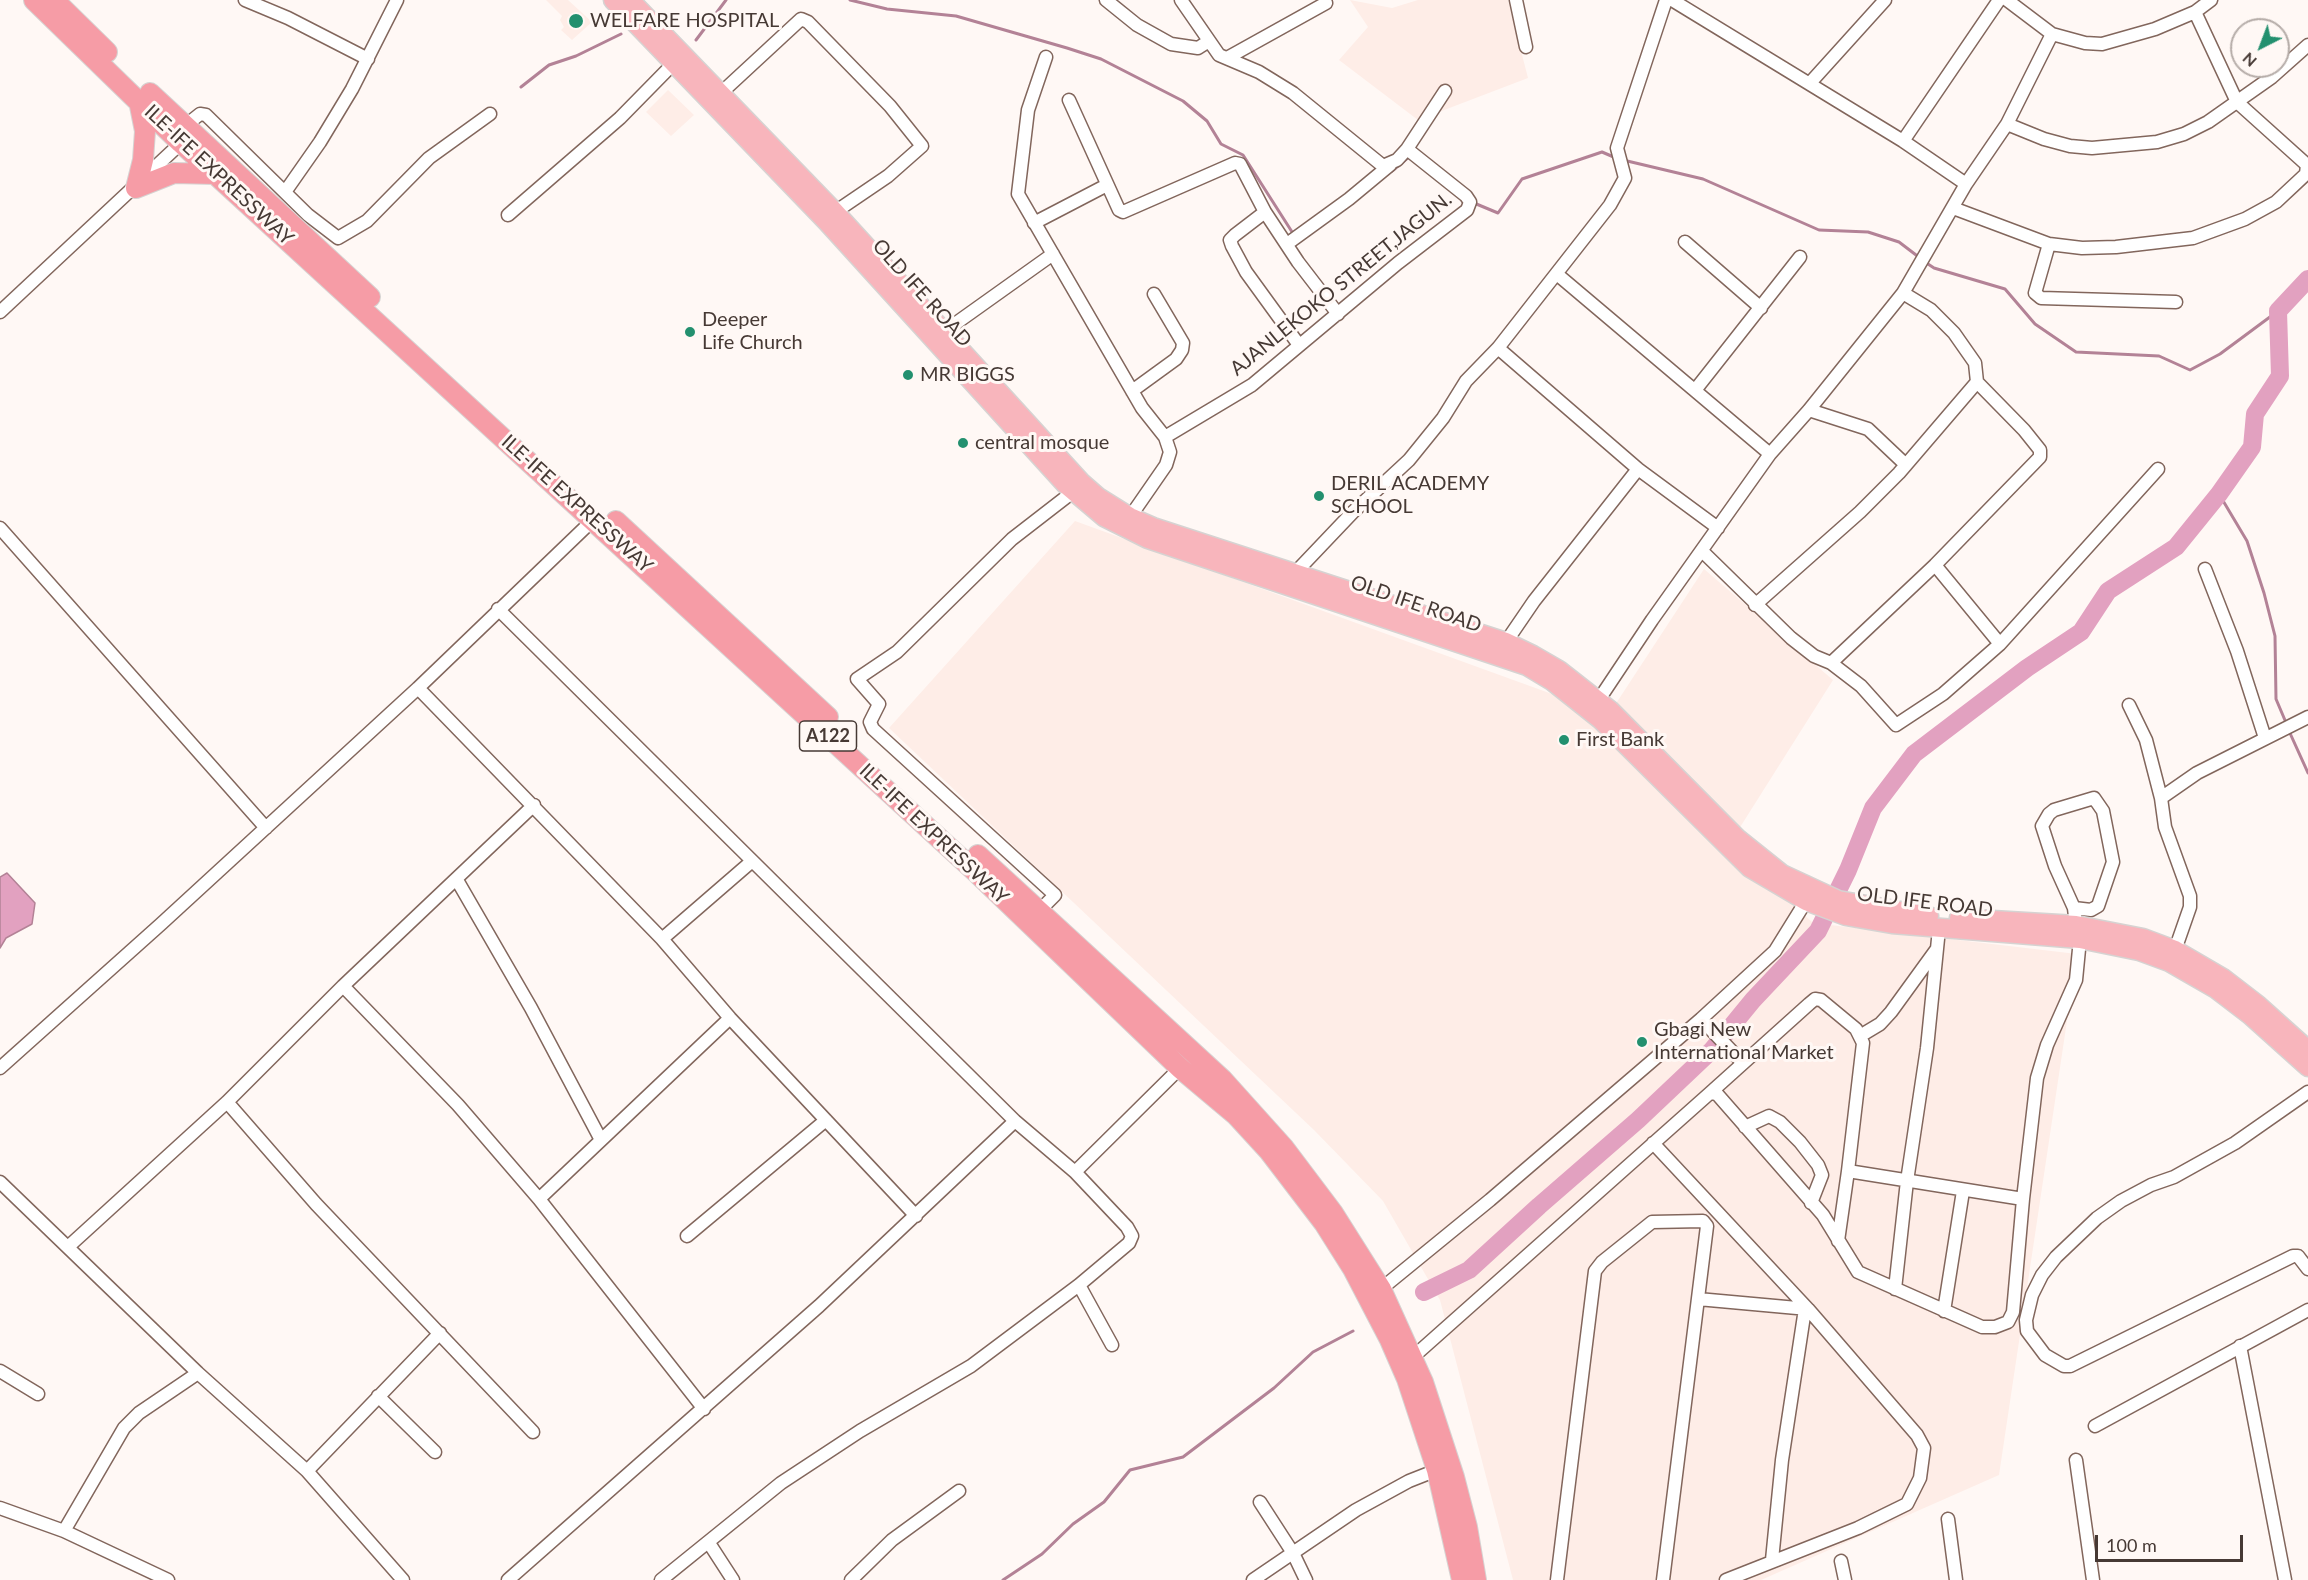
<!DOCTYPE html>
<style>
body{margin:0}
#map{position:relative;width:2308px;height:1580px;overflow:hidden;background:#fff8f5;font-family:Lato,sans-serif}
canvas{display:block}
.north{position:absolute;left:2230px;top:18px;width:60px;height:60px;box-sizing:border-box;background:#fff8f5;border:2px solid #b5aca8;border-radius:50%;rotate:222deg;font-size:16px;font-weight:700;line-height:24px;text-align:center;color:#463934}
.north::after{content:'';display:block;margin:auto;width:21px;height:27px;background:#23906f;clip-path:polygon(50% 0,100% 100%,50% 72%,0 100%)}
.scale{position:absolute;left:2095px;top:1535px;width:148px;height:27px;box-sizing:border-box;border:3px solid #463934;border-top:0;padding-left:8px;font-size:18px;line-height:21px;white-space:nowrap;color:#463934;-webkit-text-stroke:4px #fff8f5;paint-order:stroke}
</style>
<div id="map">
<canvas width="2308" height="1580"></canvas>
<div class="north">N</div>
<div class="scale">100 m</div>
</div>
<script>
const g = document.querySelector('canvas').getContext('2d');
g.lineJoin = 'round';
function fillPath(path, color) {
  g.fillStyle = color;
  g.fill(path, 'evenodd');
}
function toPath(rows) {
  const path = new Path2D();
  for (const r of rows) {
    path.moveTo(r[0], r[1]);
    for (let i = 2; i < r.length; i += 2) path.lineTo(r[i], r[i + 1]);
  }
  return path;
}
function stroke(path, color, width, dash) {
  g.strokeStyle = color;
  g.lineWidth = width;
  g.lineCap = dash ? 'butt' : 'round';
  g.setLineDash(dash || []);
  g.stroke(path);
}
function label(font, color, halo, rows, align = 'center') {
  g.font = font + ' Lato,sans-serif';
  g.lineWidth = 6;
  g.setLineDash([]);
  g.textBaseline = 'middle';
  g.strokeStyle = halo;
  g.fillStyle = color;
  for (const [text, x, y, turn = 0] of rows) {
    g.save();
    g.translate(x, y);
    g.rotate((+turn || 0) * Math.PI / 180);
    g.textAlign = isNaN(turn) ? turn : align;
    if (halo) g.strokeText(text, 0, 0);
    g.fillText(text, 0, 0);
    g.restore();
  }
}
fillPath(toPath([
 [546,0,568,0,592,22,572,40,561,30,564,27,560,20,562,16],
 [1350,0,1392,8,1418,0,1508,0,1528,78,1418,120,1339,60,1368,27],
 [668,90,694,115,671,136,646,112],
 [1075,521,1563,698,1813,923,2077,954,1999,1475,1761,1580,1513,1580,1440,1300,1383,1201,1314,1130,889,728],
 [1704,569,1833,680,1737,832,1613,708]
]), '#feede7');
const water = toPath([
 [7,873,35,903,32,924,6,938,0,948,0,877,7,873]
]);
fillPath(water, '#e2a1c0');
stroke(water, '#b38296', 1.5);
stroke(toPath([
 [850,0,887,9,956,16,1067,48,1101,59,1183,101,1207,121,1221,144,1243,155,1294,235],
 [696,40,726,0],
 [521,87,549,65,576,56,621,34],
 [1623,160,1703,179,1819,230,1868,232,1899,242,1920,258],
 [1392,171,1410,156],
 [1474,203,1498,213,1522,179,1602,152,1616,158],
 [1925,262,1934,268,2005,289,2035,324,2076,352,2159,356,2190,370,2220,354,2278,311],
 [2219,494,2247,541,2264,593,2275,636,2276,699,2287,725],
 [2289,731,2308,773],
 [1003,1580,1042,1554,1073,1524,1104,1502,1130,1470,1183,1457,1274,1388,1313,1352,1353,1331]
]), '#b38296', 3);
stroke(toPath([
 [1424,1292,1469,1270,1539,1206,1638,1120,1712,1050,1753,1000,1818,931,1848,870,1873,808,1914,754,2027,668,2081,632,2108,591,2176,547,2219,494,2252,447,2255,414,2280,376,2278,311,2308,279]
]), '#e2a1c0', 18);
const minor = toPath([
 [245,0,288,18,368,59],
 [1106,0,1137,25,1171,44,1198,48,1209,41],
 [1181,0,1219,55,1259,72,1293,93,1383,166,1397,160,1407,149,1445,91],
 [1516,0,1526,47],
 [1672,0,1903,141,1966,184],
 [2007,0,2052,34,2085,43,2102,44,2155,29,2195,12,2211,0],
 [1046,57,1028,110,1018,194,1142,408,1165,437,1170,452,1166,465,1130,517],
 [1227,58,1326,3],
 [1810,83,1885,0],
 [721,93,801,19,808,22,890,106,922,146,888,176,835,212],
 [1069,100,1119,210,1123,212,1235,163,1240,164,1265,212,1235,235,1230,240,1232,246,1246,272,1299,345],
 [2007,124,2044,139,2070,146,2092,148,2157,142,2184,134,2208,122,2272,77,2308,45],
 [185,126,200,114,206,115,308,215,338,238,367,221,429,158,490,114],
 [1903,141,1999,0],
 [285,192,320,142,352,89,397,0],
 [1953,208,2049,244,2082,248,2116,247,2193,238,2245,219,2276,202,2306,174,2307,165,2237,102,2195,12],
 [1265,212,1298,262,1338,314],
 [508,215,620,118,674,63],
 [1034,223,1107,185],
 [1685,242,1761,308],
 [1287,244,1349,199,1390,165],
 [2049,244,2035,293,2041,298,2176,302],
 [1558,275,1770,454],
 [0,312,181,143],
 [945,331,1053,254],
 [1498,348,1638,469,1718,528],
 [1696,389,1800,257],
 [1132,391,1176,359,1182,350,1183,343,1154,294],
 [1809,410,1868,429,1906,465],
 [1165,437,1252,385,1398,263,1467,210,1470,202,1466,196,1407,149],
 [0,528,266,828],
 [1702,551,1791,638,1814,656,1831,663,1861,686,1896,725,1943,694,2000,644,2158,469],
 [1935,565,2000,644],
 [2205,569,2237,651,2265,738],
 [1295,573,1353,512,1409,460,1443,418,1466,381,1498,348,1610,205,1625,178,1617,148,1666,0],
 [1755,605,1860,512,1899,473,1977,382],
 [498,609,1015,1121,1075,1172,1127,1227,1132,1236,1129,1243,1079,1285,971,1366,860,1431,781,1483,661,1580],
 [1506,642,1534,601,1638,469],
 [1831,663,1935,565,2040,457,2040,450,2024,430,1977,382,1975,363,1954,333,1931,310,1903,293],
 [418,688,662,939,730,1018,916,1216],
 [1598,701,1652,620,1770,454,1809,410,1903,293,1966,184,2007,124,2052,34],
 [2129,705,2146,740,2161,798],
 [457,880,531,1008,601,1140],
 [2074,908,2091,910,2098,906,2113,862,2103,811,2094,798,2054,810,2049,814,2042,826,2055,866,2074,908,2076,925],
 [1039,911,1055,895,873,729,870,722,879,704,857,679,897,652,1012,539,1074,491],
 [662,939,751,862],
 [2175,950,2190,907,2190,896,2165,827,2161,798,2197,773,2308,717],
 [343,986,458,1105,539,1199,704,1409],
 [1701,1019,1743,1063],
 [1860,1036,1880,1024,1891,1012,1936,950],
 [0,1068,161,924,418,688,594,519],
 [2308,1092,2235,1143,2174,1177,2151,1185,2121,1201,2097,1218,2056,1257,2042,1275,2032,1295,2026,1320,2027,1331,2045,1355,2064,1366,2070,1366,2293,1256,2298,1256,2308,1269],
 [1710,1093,1809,1004,1815,999,1821,1000,1856,1029,1863,1043,1848,1171],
 [227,1102,316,1204,533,1432],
 [1745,1127,1769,1116,1780,1122,1800,1142,1818,1165,1822,1175,1811,1203],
 [1653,1143,1808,1309,1917,1435,1924,1448,1920,1478,1907,1504,1858,1528,1726,1580],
 [1075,1172,1180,1068],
 [0,1182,198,1373,307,1471,403,1580],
 [539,1199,730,1018],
 [687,1236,826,1120],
 [1838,1241,1848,1171,2023,1199],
 [69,1246,227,1102,343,986,534,805],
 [1079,1285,1112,1345],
 [1381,1289,1490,1200,1701,1019,1775,951,1806,901],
 [1895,1289,1907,1181,1927,1048,1939,929],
 [1698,1299,1808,1309],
 [1944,1311,1963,1191],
 [2240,1346,2285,1580],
 [1413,1357,1710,1093,1717,1094,1823,1215,1858,1272,1982,1327,1995,1327,2008,1322,2013,1312,2023,1199,2037,1078,2047,1045,2076,980,2080,939],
 [0,1371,38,1394],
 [378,1396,435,1452],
 [2095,1426,2308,1310],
 [2076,1460,2093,1580],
 [307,1471,440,1333],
 [1260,1502,1293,1553,1306,1580],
 [0,1508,64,1531,168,1580],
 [1948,1519,1956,1580],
 [64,1531,124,1428,139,1413,198,1373],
 [709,1543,733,1580],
 [1772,1560,1782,1460,1805,1309],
 [1841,1561,1845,1580],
 [508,1580,819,1306,1015,1121],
 [851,1580,892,1540,959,1491],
 [1253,1580,1356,1510,1409,1481,1437,1470],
 [1557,1580,1595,1271,1602,1262,1652,1222,1703,1221,1707,1226,1663,1580]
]);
const primary = toPath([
 [613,0,826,221,1065,484,1104,517,1148,539,1527,666,1552,681,1601,720,1750,868,1806,901,1846,916,1892,924,2080,939,2139,951,2169,962,2216,989,2250,1015,2308,1067],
 [630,0,835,212,1082,483,1098,497,1130,517,1153,527,1506,642,1533,655,1559,670,1610,710,1737,838,1782,874,1838,900,1929,916],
 [1959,918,2076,925,2143,938,2175,950,2223,978,2258,1005,2308,1050]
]);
const trunk = toPath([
 [34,0,181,143,978,874,1180,1068,1236,1115,1269,1151,1324,1223,1353,1269,1390,1340,1407,1379,1437,1470,1462,1580],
 [54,0,107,52],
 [150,93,370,297],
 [136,188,143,160,145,131,139,101],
 [136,188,174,173,215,174],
 [616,521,828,717],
 [978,855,1222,1079,1284,1148,1333,1213,1381,1289,1423,1382,1454,1477,1467,1527,1476,1580]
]);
stroke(minor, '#82665c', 15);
stroke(primary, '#d6d3d2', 21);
stroke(trunk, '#d6d3d2', 22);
stroke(minor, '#fff', 12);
stroke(primary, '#f8b5bc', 18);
stroke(trunk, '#f69ca6', 20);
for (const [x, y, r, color] of [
 [576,21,8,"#23906f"],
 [690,332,6,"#23906f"],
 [908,375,6,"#23906f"],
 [963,443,6,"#23906f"],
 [1319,496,6,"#23906f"],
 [1564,740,6,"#23906f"],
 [1642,1042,6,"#23906f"]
]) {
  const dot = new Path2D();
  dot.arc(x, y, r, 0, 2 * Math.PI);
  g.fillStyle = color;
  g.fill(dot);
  stroke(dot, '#fff8f5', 2);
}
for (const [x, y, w] of [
 [828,736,57]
]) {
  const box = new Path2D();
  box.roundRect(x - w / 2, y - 15, w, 30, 4.5);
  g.fillStyle = '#fff8f5';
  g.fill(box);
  stroke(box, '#463934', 1.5);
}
label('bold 18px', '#463934', null, [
 ["A122",828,736]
]);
label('20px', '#463934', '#fff8f5', [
 ["WELFARE HOSPITAL",590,21],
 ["Deeper",702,320],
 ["Life Church",702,343],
 ["MR BIGGS",920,375],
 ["central mosque",975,443],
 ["DERIL ACADEMY",1331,484],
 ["SCHOOL",1331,507],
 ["First Bank",1576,740],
 ["Gbagi New",1654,1030],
 ["International Market",1654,1053]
], 'left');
label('20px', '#463934', '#fff8f5', [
 ["ILE-IFE EXPRESSWAY",219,175,43],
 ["AJANLEKOKO STREET,JAGUN.",1341,284,-39],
 ["OLD IFE ROAD",922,293,48],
 ["ILE-IFE EXPRESSWAY",577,504,42],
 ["OLD IFE ROAD",1416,604,19],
 ["ILE-IFE EXPRESSWAY",934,834,43],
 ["OLD IFE ROAD",1925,902,7]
]);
</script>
